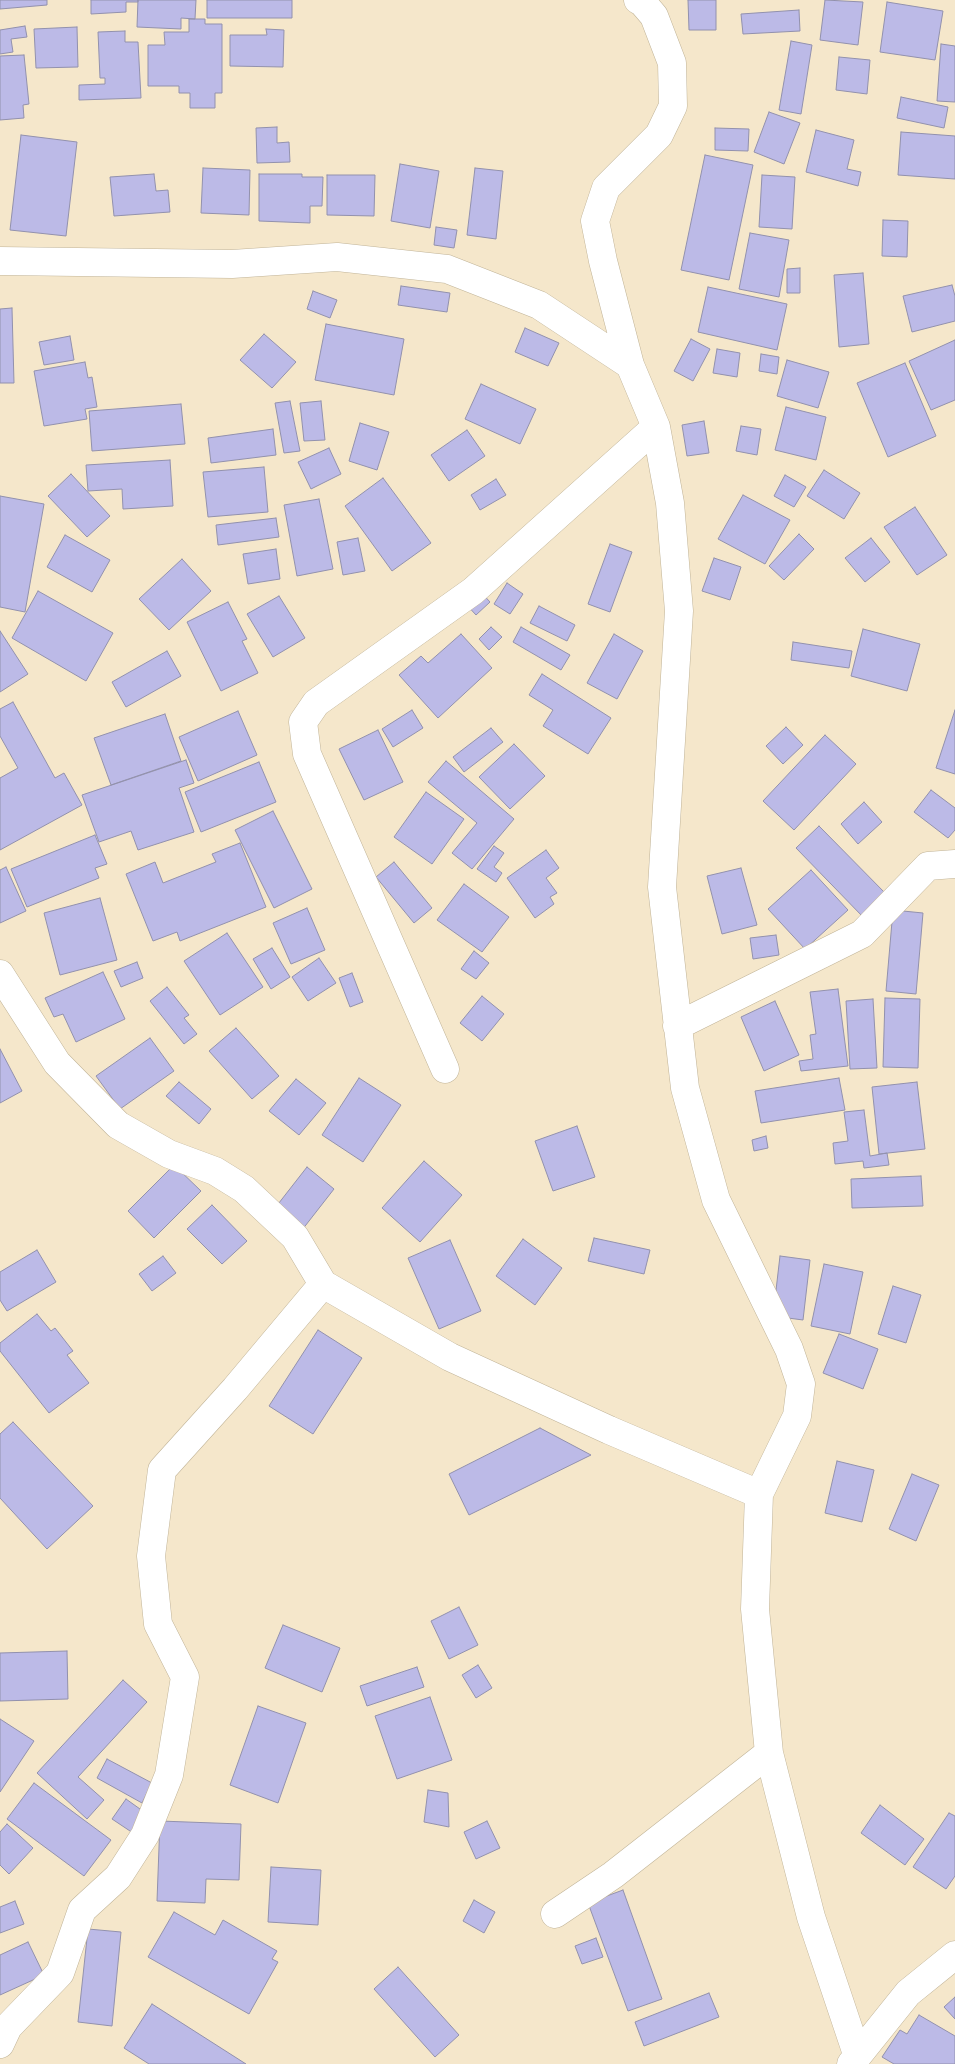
<!DOCTYPE html>
<style>
body{margin:0}
canvas{display:block;background:#f5e7cb}
</style>
<canvas width="955" height="2064"></canvas>
<script>
const g = document.querySelector('canvas').getContext('2d');
g.lineJoin = 'round';
function fillPath(path, color) {
  g.fillStyle = color;
  g.fill(path, 'evenodd');
}
function toPath(rows) {
  const path = new Path2D();
  for (const r of rows) {
    path.moveTo(r[0], r[1]);
    for (let i = 2; i < r.length; i += 2) path.lineTo(r[i], r[i + 1]);
  }
  return path;
}
function stroke(path, color, width, dash) {
  g.strokeStyle = color;
  g.lineWidth = width;
  g.lineCap = dash ? 'butt' : 'round';
  g.setLineDash(dash || []);
  g.stroke(path);
}
const building = toPath([
 [0,0,47,0,47,5,0,9,0,0],
 [91,0,138,0,138,2,126,2,126,12,91,14,91,0],
 [138,0,196,0,195,19,181,18,181,29,137,27,138,0],
 [207,0,292,0,292,18,207,18,207,0],
 [688,0,716,0,716,30,689,30,688,0],
 [825,0,863,2,858,45,820,40,825,0],
 [887,2,943,11,935,60,880,52,887,2],
 [799,10,800,31,743,34,741,14,799,10],
 [189,19,205,19,205,24,222,24,222,93,215,93,215,108,190,108,190,93,179,93,179,86,148,86,148,45,165,45,164,32,189,32,189,19],
 [25,26,27,37,11,39,13,52,0,54,0,30,25,26],
 [77,27,78,67,36,68,34,29,77,27],
 [266,29,284,30,283,67,230,66,230,35,267,35,266,29],
 [125,31,125,42,138,42,141,98,79,100,79,85,105,84,105,78,100,78,98,32,125,31],
 [791,41,812,45,801,114,779,110,791,41],
 [941,44,955,46,955,102,937,101,941,44],
 [24,55,29,104,23,105,24,118,0,120,0,56,24,55],
 [839,57,870,60,867,94,836,90,839,57],
 [901,97,948,107,944,128,897,118,901,97],
 [769,112,800,123,784,164,754,152,769,112],
 [277,127,277,143,289,142,290,162,257,163,256,128,277,127],
 [715,128,749,129,748,151,715,150,715,128],
 [816,130,854,140,847,169,861,172,858,186,806,172,816,130],
 [901,132,955,136,955,179,898,175,901,132],
 [21,135,77,142,66,236,10,230,21,135],
 [705,155,753,165,729,280,681,270,705,155],
 [400,164,439,171,430,228,391,221,400,164],
 [203,168,250,170,249,215,201,213,203,168],
 [475,168,503,171,496,239,467,235,475,168],
 [154,174,156,191,168,190,170,212,114,216,110,177,154,174],
 [259,174,302,174,302,177,323,177,322,206,310,206,310,223,259,221,259,174],
 [327,175,375,175,374,216,327,215,327,175],
 [762,175,795,177,792,229,759,227,762,175],
 [883,220,908,221,907,257,882,256,883,220],
 [436,227,457,230,454,248,434,245,436,227],
 [750,233,789,240,779,297,739,289,750,233],
 [800,268,800,293,787,293,787,269,800,268],
 [863,273,869,344,839,347,834,275,863,273],
 [952,285,955,296,955,321,912,332,903,296,952,285],
 [401,286,450,293,447,312,398,305,401,286],
 [708,287,787,304,777,350,698,332,708,287],
 [313,291,337,300,330,318,307,309,313,291],
 [12,308,14,383,0,383,0,309,12,308],
 [326,324,404,339,394,395,315,380,326,324],
 [525,328,559,343,548,366,515,352,525,328],
 [264,334,296,362,272,388,240,360,264,334],
 [70,336,74,360,44,365,39,342,70,336],
 [691,339,710,349,693,381,674,371,691,339],
 [955,340,955,400,931,410,909,361,955,340],
 [717,349,740,353,737,377,713,373,717,349],
 [761,354,779,357,777,374,759,371,761,354],
 [787,360,829,372,818,408,777,396,787,360],
 [85,362,88,378,92,377,97,407,85,409,87,419,44,426,34,371,85,362],
 [905,363,936,436,888,457,857,383,905,363],
 [481,384,536,409,520,444,465,419,481,384],
 [290,401,300,451,284,453,275,403,290,401],
 [321,401,325,440,304,441,300,403,321,401],
 [181,404,185,444,92,451,89,411,181,404],
 [786,407,826,417,816,460,775,450,786,407],
 [704,421,709,453,687,456,682,425,704,421],
 [360,423,389,432,377,470,349,461,360,423],
 [741,426,761,429,757,455,736,451,741,426],
 [273,429,276,455,211,463,208,438,273,429],
 [467,430,485,456,449,481,431,455,467,430],
 [329,448,341,474,311,489,298,462,329,448],
 [170,460,173,506,123,509,122,489,88,491,86,465,170,460],
 [264,467,268,512,208,517,203,472,264,467],
 [824,470,860,493,844,519,807,496,824,470],
 [71,474,110,516,87,537,48,496,71,474],
 [785,475,806,487,794,507,774,496,785,475],
 [383,478,431,543,392,571,345,506,383,478],
 [496,479,506,495,480,510,471,495,496,479],
 [743,495,790,520,765,564,718,539,743,495],
 [0,496,44,504,25,612,0,607,0,496],
 [319,499,333,569,297,576,284,505,319,499],
 [915,507,947,555,917,575,884,527,915,507],
 [276,518,279,537,218,545,216,525,276,518],
 [799,534,814,549,784,580,769,566,799,534],
 [65,535,110,560,92,592,47,567,65,535],
 [358,538,365,571,343,575,337,542,358,538],
 [871,538,890,562,865,582,845,558,871,538],
 [610,544,632,552,610,612,588,604,610,544],
 [276,549,280,579,248,584,243,554,276,549],
 [714,558,741,567,730,600,702,591,714,558],
 [182,559,211,591,169,630,139,599,182,559],
 [507,583,523,594,510,614,494,604,507,583],
 [479,590,490,602,476,615,465,603,479,590],
 [38,591,113,633,86,681,12,638,38,591],
 [279,596,305,638,273,657,247,614,279,596],
 [228,602,247,639,242,641,258,673,221,691,187,622,228,602],
 [539,606,575,625,567,641,530,623,539,606],
 [491,627,502,637,489,650,479,639,491,627],
 [521,627,570,655,561,670,513,642,521,627],
 [863,629,920,644,907,691,851,676,863,629],
 [0,631,28,674,0,692,0,631],
 [461,634,492,668,438,718,399,675,421,656,428,663,461,634],
 [614,634,643,651,617,699,587,683,614,634],
 [793,642,852,651,849,668,791,660,793,642],
 [167,651,181,676,126,707,112,682,167,651],
 [542,674,611,718,588,754,543,726,553,710,529,695,542,674],
 [13,702,55,778,64,773,82,805,0,850,0,778,18,768,0,736,0,709,13,702],
 [412,710,423,728,393,747,382,729,412,710],
 [955,710,955,774,936,768,955,710],
 [238,711,257,755,198,781,179,737,238,711],
 [165,714,181,761,111,785,94,738,165,714],
 [786,727,803,745,783,764,766,746,786,727],
 [491,728,503,742,464,772,453,757,491,728],
 [378,730,403,782,364,800,339,749,378,730],
 [825,735,856,764,794,830,763,801,825,735],
 [514,744,545,776,510,809,479,777,514,744],
 [186,760,194,783,179,788,194,832,138,850,131,831,99,842,82,795,186,760],
 [446,761,514,819,472,869,452,853,477,823,428,782,446,761],
 [259,762,276,802,201,832,185,792,259,762],
 [931,790,955,808,955,830,948,838,914,812,931,790],
 [426,792,464,819,432,864,394,837,426,792],
 [864,802,882,822,858,844,841,824,864,802],
 [273,811,312,889,274,908,235,830,273,811],
 [819,826,888,896,864,918,796,848,819,826],
 [95,835,107,864,95,868,99,878,27,907,11,869,95,835],
 [240,843,266,907,180,941,177,932,153,941,126,874,155,862,163,883,216,862,212,854,240,843],
 [494,846,504,853,494,867,502,873,496,882,477,869,494,846],
 [546,850,559,868,546,878,557,893,550,897,554,904,535,918,507,878,546,850],
 [394,862,432,908,414,923,376,877,394,862],
 [6,867,26,911,0,923,0,870,6,867],
 [741,868,757,925,722,934,707,876,741,868],
 [811,870,848,910,805,949,768,909,811,870],
 [464,884,509,917,482,952,437,920,464,884],
 [100,898,117,960,60,975,44,913,100,898],
 [307,908,325,950,291,964,273,923,307,908],
 [893,910,923,913,916,994,886,991,893,910],
 [227,933,263,987,220,1015,184,961,227,933],
 [776,935,779,955,753,959,750,938,776,935],
 [272,948,290,977,271,989,253,959,272,948],
 [474,951,489,963,476,979,461,969,474,951],
 [319,958,336,983,308,1001,292,977,319,958],
 [137,962,143,978,121,987,114,971,137,962],
 [103,972,125,1019,76,1042,63,1014,54,1017,45,998,103,972],
 [352,973,363,1002,350,1007,339,978,352,973],
 [167,987,189,1015,184,1018,197,1034,184,1044,150,1001,167,987],
 [838,989,848,1066,801,1071,799,1061,813,1059,810,1035,816,1034,810,992,838,989],
 [482,996,504,1014,482,1041,460,1023,482,996],
 [885,998,920,999,918,1068,883,1067,885,998],
 [873,999,877,1068,850,1069,846,1001,873,999],
 [775,1001,799,1055,764,1071,741,1017,775,1001],
 [236,1028,279,1076,252,1099,209,1051,236,1028],
 [150,1038,174,1071,120,1109,96,1076,150,1038],
 [0,1049,22,1091,0,1103,0,1049],
 [359,1078,401,1105,363,1162,322,1135,359,1078],
 [839,1078,845,1110,761,1123,755,1091,839,1078],
 [296,1079,326,1103,299,1135,269,1111,296,1079],
 [179,1082,211,1109,199,1124,166,1096,179,1082],
 [917,1082,925,1149,879,1154,872,1087,917,1082],
 [864,1110,870,1156,887,1153,889,1165,864,1168,863,1161,835,1164,833,1143,848,1141,844,1112,864,1110],
 [577,1126,595,1177,553,1191,535,1141,577,1126],
 [766,1136,768,1148,754,1151,752,1140,766,1136],
 [424,1161,462,1195,420,1242,382,1208,424,1161],
 [174,1165,201,1191,154,1238,128,1211,174,1165],
 [307,1167,334,1189,302,1230,275,1208,307,1167],
 [921,1176,923,1206,852,1208,851,1179,921,1176],
 [212,1205,247,1241,222,1264,187,1229,212,1205],
 [594,1238,650,1250,644,1274,588,1261,594,1238],
 [523,1239,562,1268,535,1305,496,1276,523,1239],
 [450,1240,481,1311,439,1329,408,1258,450,1240],
 [37,1250,56,1282,7,1311,0,1300,0,1272,37,1250],
 [163,1256,176,1273,152,1291,139,1274,163,1256],
 [780,1256,810,1260,803,1320,773,1316,780,1256],
 [824,1264,863,1272,850,1334,811,1326,824,1264],
 [893,1286,921,1295,906,1343,878,1334,893,1286],
 [37,1314,51,1331,55,1328,73,1351,67,1355,89,1383,49,1413,0,1351,0,1343,37,1314],
 [318,1330,362,1358,313,1434,269,1406,318,1330],
 [839,1334,878,1349,863,1389,823,1373,839,1334],
 [13,1422,93,1506,47,1549,0,1498,0,1434,13,1422],
 [540,1428,591,1455,469,1515,449,1474,540,1428],
 [837,1461,874,1470,862,1522,825,1513,837,1461],
 [912,1474,939,1485,916,1541,889,1529,912,1474],
 [459,1607,478,1645,449,1659,431,1621,459,1607],
 [283,1625,340,1648,322,1692,265,1668,283,1625],
 [67,1651,68,1699,0,1701,0,1653,67,1651],
 [478,1665,492,1688,476,1698,462,1675,478,1665],
 [417,1667,424,1687,367,1706,360,1686,417,1667],
 [123,1680,147,1702,78,1777,104,1800,87,1819,37,1773,123,1680],
 [430,1697,452,1760,397,1779,375,1716,430,1697],
 [258,1706,306,1723,278,1803,230,1785,258,1706],
 [0,1719,34,1741,0,1792,0,1719],
 [107,1759,152,1783,142,1803,97,1778,107,1759],
 [34,1783,111,1840,84,1876,7,1819,34,1783],
 [428,1790,448,1793,449,1827,424,1822,428,1790],
 [126,1799,147,1814,133,1833,112,1819,126,1799],
 [880,1805,924,1839,905,1865,861,1833,880,1805],
 [949,1813,955,1816,955,1876,946,1889,913,1867,949,1813],
 [160,1821,241,1824,239,1880,206,1879,205,1903,157,1901,160,1821],
 [487,1821,500,1848,476,1859,464,1832,487,1821],
 [7,1824,33,1848,9,1874,0,1865,0,1832,7,1824],
 [271,1867,321,1870,318,1925,268,1922,271,1867],
 [623,1890,662,1999,628,2011,588,1903,623,1890],
 [474,1900,495,1912,484,1933,463,1921,474,1900],
 [15,1901,24,1924,0,1933,0,1907,15,1901],
 [174,1912,215,1935,223,1920,277,1951,272,1959,278,1962,249,2014,148,1957,174,1912],
 [88,1929,121,1932,112,2026,78,2022,88,1929],
 [596,1938,603,1957,582,1964,575,1946,596,1938],
 [28,1942,44,1975,0,1995,0,1955,28,1942],
 [398,1967,459,2035,435,2057,374,1989,398,1967],
 [709,1993,719,2017,644,2046,635,2022,709,1993],
 [955,1997,955,2019,944,2007,955,1997],
 [152,2004,246,2064,149,2064,124,2048,152,2004],
 [919,2015,955,2036,955,2064,894,2064,882,2057,900,2030,907,2034,919,2015]
]);
fillPath(building, '#bcbae7');
stroke(building, '#9291ad', 1);
const minor = toPath([
 [638,0,642,2,654,16,672,63,673,106,659,135,606,188,595,221,603,261,630,365,656,427,670,503,679,611,662,887,685,1088,716,1200,789,1349,801,1384,797,1416,759,1494,755,1609,769,1753,811,1917,857,2054],
 [0,261,232,264,337,257,447,269,539,305,630,365],
 [0,974,57,1063,118,1125,169,1154,215,1171,244,1189,295,1237,323,1284,450,1357,609,1430,759,1494],
 [677,1026,862,934,928,866,955,864],
 [445,1069,307,754,303,722,316,703,473,591,656,427],
 [555,1914,613,1875,769,1753],
 [0,2044,8,2027,60,1973,82,1910,118,1877,145,1835,169,1775,185,1677,158,1624,151,1556,162,1470,235,1389,323,1284],
 [851,2064,908,1993,955,1955]
]);
stroke(minor, '#c1b498', 29);
stroke(minor, '#fff', 28);
</script>
